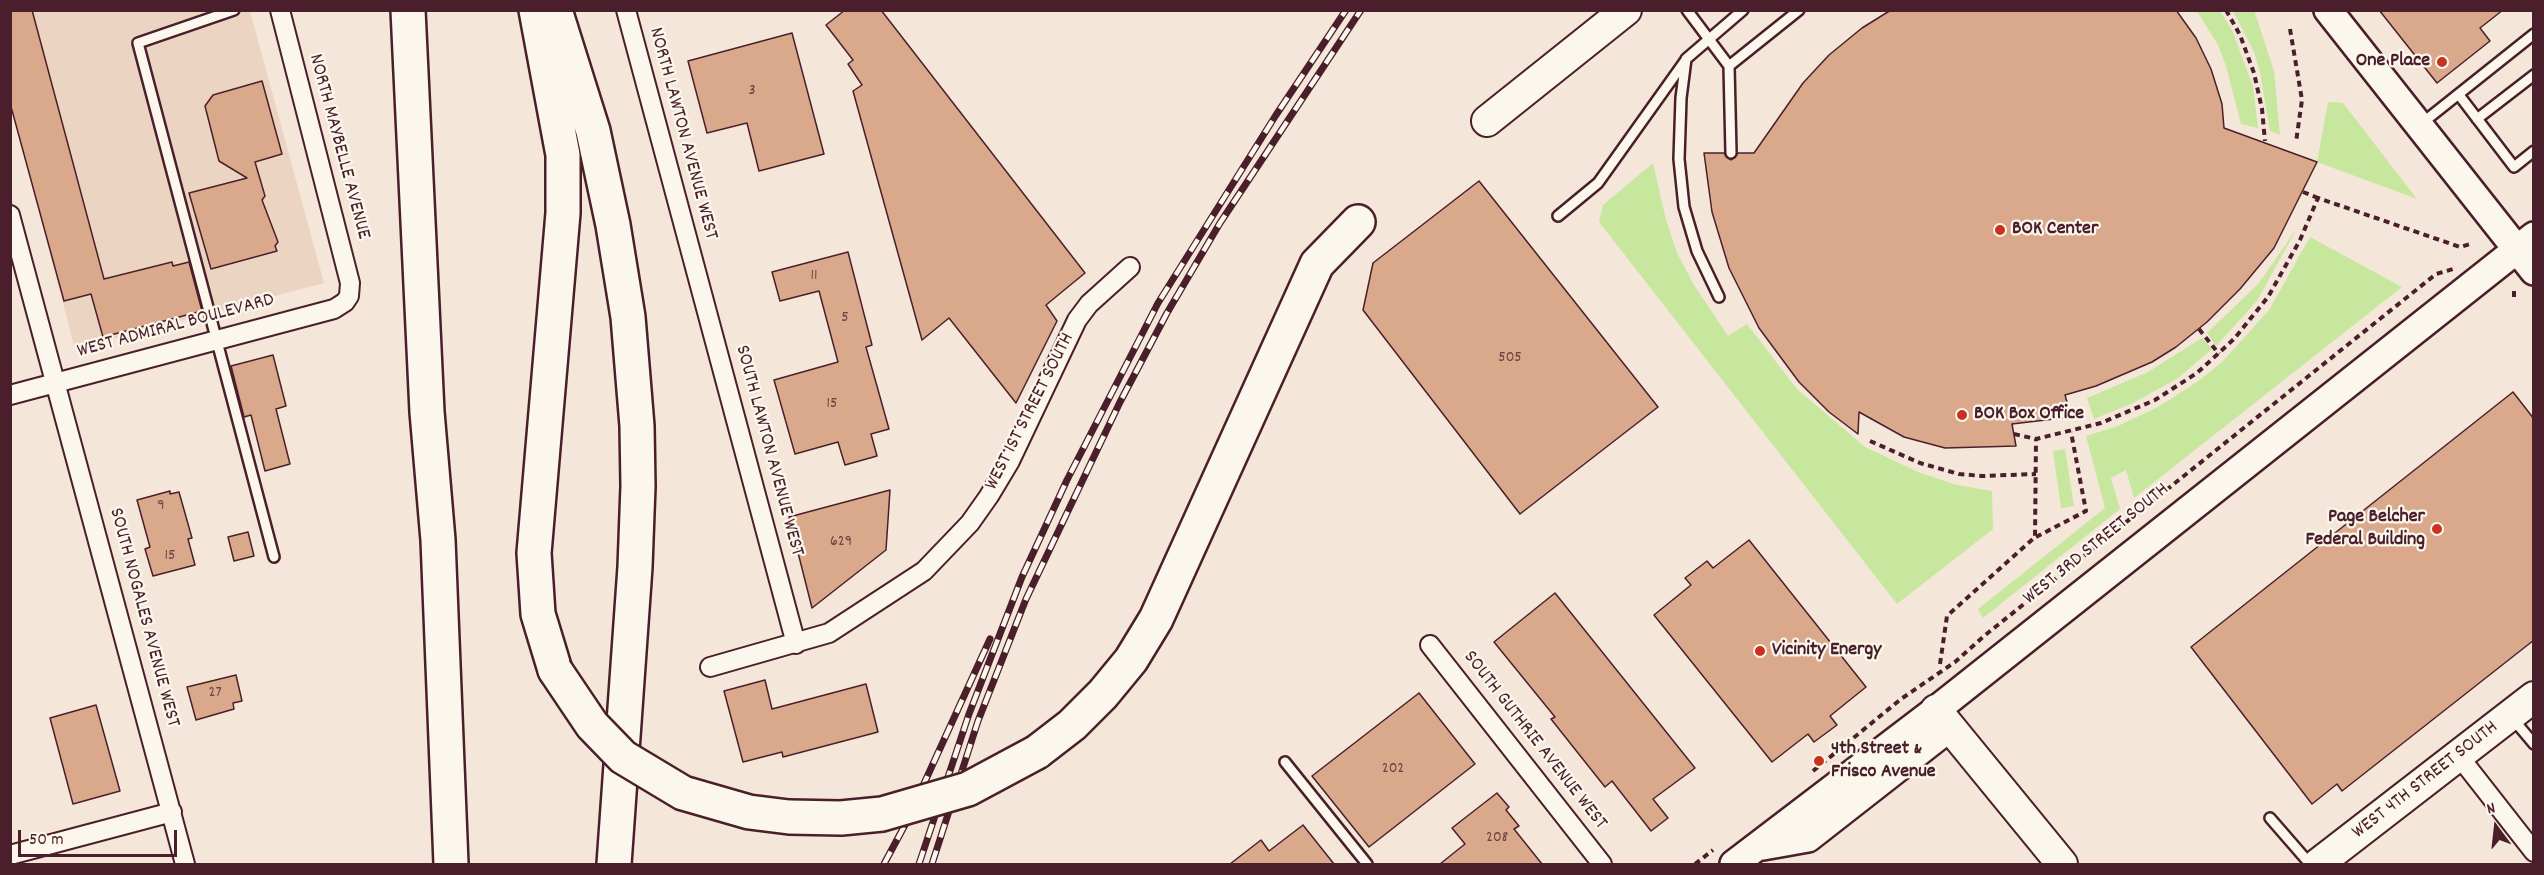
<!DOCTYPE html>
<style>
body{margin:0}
#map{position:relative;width:2544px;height:875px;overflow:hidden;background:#f4e7d9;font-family:Dekko,sans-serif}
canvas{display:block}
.frame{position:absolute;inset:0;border:12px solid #4a1f2b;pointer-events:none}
.north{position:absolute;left:2466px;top:797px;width:60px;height:60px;-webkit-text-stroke:4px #fbf7ec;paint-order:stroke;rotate:345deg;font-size:16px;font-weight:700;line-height:24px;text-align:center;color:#4a1f2b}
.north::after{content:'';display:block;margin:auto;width:21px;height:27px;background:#4a1f2b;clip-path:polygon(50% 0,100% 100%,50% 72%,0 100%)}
.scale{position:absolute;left:18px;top:830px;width:159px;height:27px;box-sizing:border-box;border:3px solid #4a1f2b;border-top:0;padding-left:8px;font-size:18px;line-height:21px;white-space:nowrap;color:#4a1f2b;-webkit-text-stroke:4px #fbf7ec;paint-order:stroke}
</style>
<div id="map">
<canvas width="2544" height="875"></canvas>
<div class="frame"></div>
<div class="north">N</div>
<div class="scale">50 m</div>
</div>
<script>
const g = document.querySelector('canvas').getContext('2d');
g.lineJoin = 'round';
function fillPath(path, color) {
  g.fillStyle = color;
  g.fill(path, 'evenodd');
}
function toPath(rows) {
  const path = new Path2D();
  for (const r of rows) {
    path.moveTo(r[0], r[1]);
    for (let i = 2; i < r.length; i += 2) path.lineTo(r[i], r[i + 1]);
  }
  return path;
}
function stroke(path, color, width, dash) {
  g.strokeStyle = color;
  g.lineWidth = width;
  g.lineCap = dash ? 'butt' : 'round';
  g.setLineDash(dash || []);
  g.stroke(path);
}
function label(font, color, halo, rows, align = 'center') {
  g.font = font + ' Dekko,sans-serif';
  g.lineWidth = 4.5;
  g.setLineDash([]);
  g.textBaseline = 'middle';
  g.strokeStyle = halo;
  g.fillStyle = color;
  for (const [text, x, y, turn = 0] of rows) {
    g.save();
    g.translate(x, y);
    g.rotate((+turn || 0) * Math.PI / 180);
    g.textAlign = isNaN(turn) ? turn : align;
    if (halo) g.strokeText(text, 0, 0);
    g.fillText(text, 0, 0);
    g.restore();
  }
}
fillPath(toPath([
 [10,11,250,11,324,283,75,349,11,106]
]), '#ecd4c2');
fillPath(toPath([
 [2197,11,2220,11,2232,30,2253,86,2258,128,2241,124,2226,66,2218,45],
 [2233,11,2254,11,2255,13,2274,71,2280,135,2270,131,2260,72,2254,52],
 [2328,102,2343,103,2417,199,2317,162],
 [1653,163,1666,220,1677,253,1694,285,1728,336,1747,324,1797,389,1865,447,1918,472,1957,485,1992,491,1993,529,1897,604,1599,222,1603,205],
 [2297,228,2257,301,2216,346,2207,333,2259,283],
 [2310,237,2402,287,2134,498,2126,470,2111,478,2120,509,1983,618,1978,609,2105,508,2086,436,2118,426,2158,407,2200,380,2223,361,2269,310],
 [2202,338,2212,349,2178,378,2133,403,2094,419,2087,398,2148,372],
 [2065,449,2074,506,2061,508,2053,451]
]), '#c7e79f');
const building = toPath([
 [10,10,32,10,104,279,172,262,173,266,189,262,202,311,103,337,91,294,64,301,10,103,10,10],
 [845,10,881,10,1085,273,1046,305,1057,321,1016,403,949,318,922,340,853,91,862,85,848,64,853,60,826,25,845,10],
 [1891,10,2176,10,2196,38,2211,69,2222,104,2224,128,2317,162,2274,248,2240,289,2207,322,2176,347,2152,362,2096,386,2065,395,2071,417,2012,424,2016,446,1945,448,1904,437,1859,412,1858,434,1829,412,1799,382,1759,328,1729,268,1712,212,1704,153,1724,153,1731,160,1738,153,1754,153,1803,83,1829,55,1862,28,1891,10],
 [2379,10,2503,10,2480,28,2490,41,2437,83,2379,10],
 [792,33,824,154,759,171,747,123,707,133,688,61,792,33],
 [262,81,282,154,255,162,265,196,262,200,278,242,275,246,277,251,211,269,189,193,247,178,219,161,205,106,213,95,262,81],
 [1479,181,1658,407,1520,514,1363,310,1373,263,1479,181],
 [848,252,872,345,866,347,889,429,871,434,877,456,845,465,838,442,795,454,774,380,838,362,819,291,780,301,772,272,848,252],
 [273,355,286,406,276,409,290,464,265,471,251,415,244,417,231,366,273,355],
 [2513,392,2534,419,2534,640,2342,791,2337,784,2312,804,2191,647,2513,392],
 [890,490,886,550,812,608,789,517,890,490],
 [170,491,170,494,179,492,192,538,188,539,195,565,153,576,145,549,150,547,137,500,170,491],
 [248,532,254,556,234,561,228,537,248,532],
 [1749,540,1866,687,1830,716,1837,725,1814,742,1808,734,1772,762,1654,615,1691,585,1685,578,1707,561,1713,568,1749,540],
 [1555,593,1695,768,1653,799,1668,818,1651,831,1612,781,1605,787,1551,719,1555,717,1494,642,1555,593],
 [236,675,242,701,233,703,234,709,196,720,187,687,236,675],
 [765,680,772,709,866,684,878,732,783,757,782,752,743,762,724,691,765,680],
 [1419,693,1475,764,1369,847,1312,776,1419,693],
 [96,705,120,791,73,804,50,718,96,705],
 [1497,793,1509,807,1506,810,1519,826,1514,829,1542,864,1440,864,1465,844,1452,828,1497,793],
 [1303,825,1334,864,1230,864,1261,840,1269,851,1303,825]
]);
fillPath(building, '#daa98c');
stroke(building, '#4a1f2b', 1.5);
const lane = toPath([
 [234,10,138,43,274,557],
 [1687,10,1729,66],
 [2459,95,2514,167,2534,151],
 [2477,119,2534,75],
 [2421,124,2534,34],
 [1731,153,1729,66,1799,10],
 [1558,216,1598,183,1685,61],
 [1719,297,1697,251,1684,207,1679,159,1681,98,1686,59,1743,10],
 [2513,719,2534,744],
 [1285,762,1367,864],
 [2270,818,2310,864]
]);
const street = toPath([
 [626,10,796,644],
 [10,215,185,864],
 [10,395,334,309,345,302,349,296,350,283,280,10],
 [1430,645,1602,864],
 [710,667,829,633,924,571,970,523,989,496,1010,461,1077,320,1089,304,1130,267],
 [2458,755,2534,852],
 [10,855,172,812]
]);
const secondary = toPath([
 [2328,10,2534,271],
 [1763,846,1808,838,1950,727],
 [1734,864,1936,710,2534,236]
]);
const primary = toPath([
 [1487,121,1626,10],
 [1936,710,2062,864],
 [2318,864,2534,697]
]);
const highway = toPath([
 [408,10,427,412,438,540,451,864],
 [536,10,563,155,563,213,534,553,538,614,555,670],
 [555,10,593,131,613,225,628,317,637,426,638,486,635,567,614,864],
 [1037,752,1072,725,1103,694,1131,660,1156,619,1317,264,1358,222]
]);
stroke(lane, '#4a1f2b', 14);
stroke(street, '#4a1f2b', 22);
stroke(secondary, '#4a1f2b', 32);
stroke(primary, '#4a1f2b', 34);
stroke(highway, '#4a1f2b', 38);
stroke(toPath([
 [2226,10,2240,35,2254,73,2262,109,2265,141],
 [2290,29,2302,100,2296,142],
 [2303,192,2318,198],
 [2514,291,2514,298],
 [2199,329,2219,354],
 [2014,434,2036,439,2101,423,2155,400,2197,373,2234,339,2268,297,2300,240,2318,198,2460,247,2470,244],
 [1870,441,1920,463,1959,474,1982,476,2036,474],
 [2036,537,2086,511,2071,432],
 [1940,664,1947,616,2035,537,2036,439],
 [1813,771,1901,699,1955,662,1984,636,2436,274,2453,269],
 [1695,864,1713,850]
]), '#4a1f2b', 4, [6, 4.5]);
stroke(lane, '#fbf7ec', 9);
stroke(street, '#fbf7ec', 18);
stroke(secondary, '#fbf7ec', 27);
stroke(primary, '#fbf7ec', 30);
stroke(highway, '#fbf7ec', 33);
const rail = toPath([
 [884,864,906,823,990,639],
 [919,864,969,714,1022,577,1067,480,1158,303,1276,115,1346,10],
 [932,864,978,721,1026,599,1120,402,1167,313,1220,223,1361,10]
]);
stroke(rail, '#4a1f2b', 7);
stroke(rail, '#fbf7ec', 4.5, [14]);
const highwayBridge = toPath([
 [555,670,592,725,623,757,683,793,749,812,789,817,841,818,882,814,968,789,1037,752]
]);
stroke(highwayBridge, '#4a1f2b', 38, []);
stroke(highwayBridge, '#fbf7ec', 33);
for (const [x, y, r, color] of [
 [2442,62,6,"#c8321e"],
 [2000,230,6,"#c8321e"],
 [1962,415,6,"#c8321e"],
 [2437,529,6,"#c8321e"],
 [1760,651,6,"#c8321e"],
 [1819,761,6,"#c8321e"]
]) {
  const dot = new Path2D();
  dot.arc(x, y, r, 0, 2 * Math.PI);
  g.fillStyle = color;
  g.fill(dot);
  stroke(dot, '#fbf7ec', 2);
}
label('16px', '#6e4243', null, [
 ["3",752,92],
 ["11",814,277],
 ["5",845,319],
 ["505",1510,359],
 ["15",832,405],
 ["9",161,507],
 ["629",841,543],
 ["15",170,557],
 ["27",215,694],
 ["202",1393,770],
 ["208",1497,839]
]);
label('bold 20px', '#4a1f2b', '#fbf7ec', [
 ["One Place",2430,62,"right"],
 ["BOK Center",2012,230],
 ["BOK Box Office",1974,415],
 ["Page Belcher",2425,518,"right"],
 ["Federal Building",2425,541,"right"],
 ["Vicinity Energy",1772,651],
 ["4th Street &",1831,750],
 ["Frisco Avenue",1831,773]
], 'left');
label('20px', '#4a1f2b', '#fbf7ec', [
 ["NORTH LAWTON AVENUE WEST",682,134,75],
 ["NORTH MAYBELLE AVENUE",338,147,75],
 ["WEST ADMIRAL BOULEVARD",176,327,-15],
 ["WEST 1ST STREET SOUTH",1031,412,-63],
 ["SOUTH LAWTON AVENUE WEST",768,451,75],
 ["WEST 3RD STREET SOUTH",2097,545,-39],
 ["SOUTH NOGALES AVENUE WEST",143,618,75],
 ["SOUTH GUTHRIE AVENUE WEST",1534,741,52],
 ["WEST 4TH STREET SOUTH",2426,781,-38]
]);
</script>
